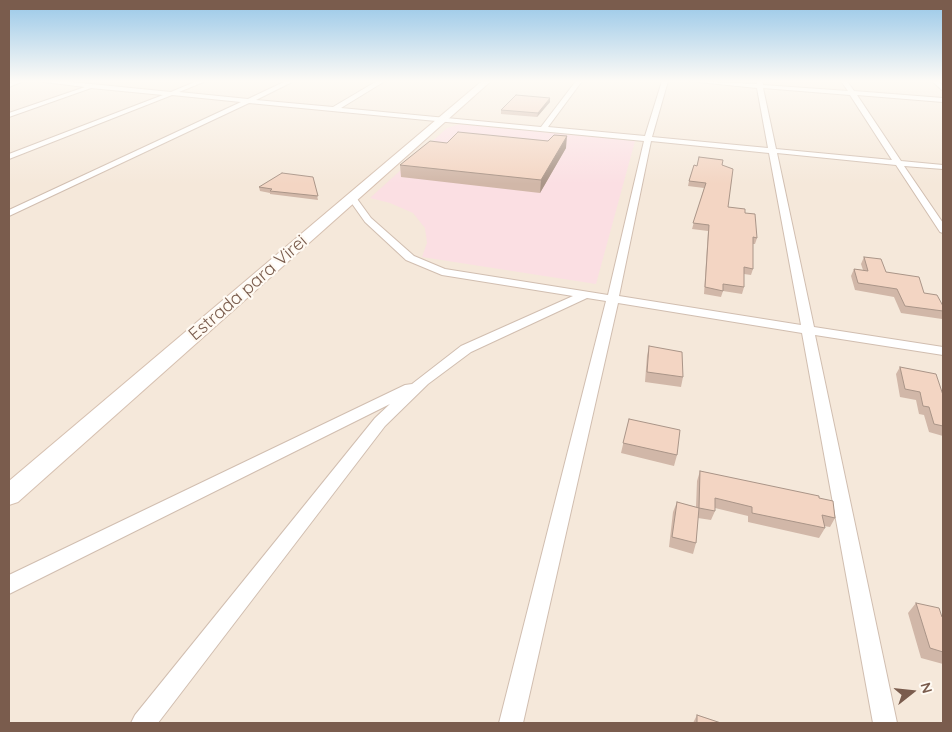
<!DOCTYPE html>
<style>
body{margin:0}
#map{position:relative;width:952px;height:732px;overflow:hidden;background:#fdf6ec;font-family:Quicksand,sans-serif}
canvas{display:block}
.frame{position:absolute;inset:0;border:10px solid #7a5c4d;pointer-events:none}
.north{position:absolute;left:887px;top:667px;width:50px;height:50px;-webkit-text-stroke:4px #fffaf3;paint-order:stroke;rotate:74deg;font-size:14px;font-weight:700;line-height:20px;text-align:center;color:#7a5c4d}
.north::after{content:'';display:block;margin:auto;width:18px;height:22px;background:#7a5c4d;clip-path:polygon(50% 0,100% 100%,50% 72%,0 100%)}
</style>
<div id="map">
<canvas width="952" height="732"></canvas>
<div class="frame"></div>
<div class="north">N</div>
</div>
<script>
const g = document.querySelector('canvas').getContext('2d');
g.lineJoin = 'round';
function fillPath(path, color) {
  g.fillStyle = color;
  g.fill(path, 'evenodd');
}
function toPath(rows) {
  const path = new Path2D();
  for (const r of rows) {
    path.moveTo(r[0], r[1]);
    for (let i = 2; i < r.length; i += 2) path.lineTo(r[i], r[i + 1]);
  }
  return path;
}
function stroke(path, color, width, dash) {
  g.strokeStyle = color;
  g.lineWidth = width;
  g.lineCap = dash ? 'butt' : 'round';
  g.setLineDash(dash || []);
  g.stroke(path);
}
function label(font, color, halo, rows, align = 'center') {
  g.font = font + ' Quicksand,sans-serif';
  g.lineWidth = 4.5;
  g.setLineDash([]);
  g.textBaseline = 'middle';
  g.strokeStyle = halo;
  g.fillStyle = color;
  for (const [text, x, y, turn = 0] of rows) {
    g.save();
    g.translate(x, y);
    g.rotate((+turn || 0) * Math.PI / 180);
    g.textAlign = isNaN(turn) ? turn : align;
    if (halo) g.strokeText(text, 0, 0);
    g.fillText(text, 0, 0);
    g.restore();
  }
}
fillPath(toPath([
 [9,81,943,81,943,723,9,723]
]), '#f5e8da');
fillPath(toPath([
 [460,124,635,141,596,284,422,257,427,243,425,228,413,213,390,203,370,198,447,128]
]), '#fbdfe3');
const street = toPath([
 [15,81,24,81,9,87,9,83,15,81],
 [37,81,61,81,171,92,197,81,206,81,179,92,248,99,286,81,294,81,256,100,333,107,377,81,385,81,341,108,541,127,576,81,582,81,548,127,645,136,662,81,668,81,652,137,768,148,757,88,689,81,757,84,756,81,762,81,763,85,848,91,841,81,847,81,854,91,943,98,943,102,857,95,901,161,943,165,943,169,904,166,943,223,943,233,940,232,896,165,777,153,814,327,943,347,943,355,815,335,897,723,873,723,802,333,618,303,523,723,499,723,606,301,587,298,471,352,428,384,385,426,158,723,131,723,135,715,375,418,390,404,9,594,9,575,405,385,412,384,461,346,573,296,442,275,406,260,365,222,348,198,349,196,355,196,371,218,414,256,445,269,608,295,644,141,249,103,9,216,9,210,241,102,172,95,9,159,9,154,163,95,91,88,9,117,9,113,85,87,37,81],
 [763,88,850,95,892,160,776,149,763,88],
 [651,141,769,153,801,325,619,296,651,141],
 [932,81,938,81,943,86,943,91,932,81]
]);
const secondary = toPath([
 [482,81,491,81,18,502,9,505,9,481,482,81]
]);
stroke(street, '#d1beb0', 2);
stroke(secondary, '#d6c0b0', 2);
fillPath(street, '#fff');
fillPath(secondary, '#fff');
fillPath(toPath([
 [550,102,537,117,501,114,501,110],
 [447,143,566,148,540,193,401,177,400,165],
 [699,157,722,165,728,207,745,213,757,238,755,244,753,244,753,269,751,275,744,274,744,287,742,294,723,291,721,297,704,294,708,231,692,229,704,188,688,186,689,181,697,166],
 [313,177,318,200,270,194,270,193,260,191,259,187],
 [864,257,886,272,924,293,943,306,943,317,942,319,901,313,894,297,855,290,851,276,854,269,863,270,861,264],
 [649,346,683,377,681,387,645,382,647,356],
 [900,367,943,395,943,436,929,432,924,415,919,414,916,400,900,397,896,374],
 [629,419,677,455,674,466,621,453],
 [700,471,819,498,835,518,830,527,824,526,825,528,819,538,748,522,748,516,715,508,715,511,711,520,698,518,696,543,693,554,669,547,673,512,677,502,696,507,697,481],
 [916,603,943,618,943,664,921,658,908,613],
 [697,715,721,723,693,723]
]), '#d1b7a8');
fillPath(toPath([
 [550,98,550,102,537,117,538,113],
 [567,136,566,148,540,193,541,180]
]), '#aa9588');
const building = toPath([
 [516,95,550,98,538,113,501,110,516,95],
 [458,132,548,141,554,135,567,136,541,180,400,165,430,141,447,143,458,132],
 [699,157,723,160,722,165,733,169,728,207,745,209,745,213,755,214,757,238,753,237,753,269,744,267,744,287,723,284,723,291,705,287,709,225,693,223,706,183,689,181,694,165,697,166,699,157],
 [282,173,313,177,318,196,270,191,272,189,259,187,282,173],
 [864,257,881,259,886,272,919,277,924,293,937,295,943,306,943,311,905,306,897,289,858,283,854,269,868,271,864,257],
 [649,346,682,352,683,377,647,372,649,346],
 [900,367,936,374,943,395,943,426,934,424,929,407,923,406,920,392,905,389,900,367],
 [629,419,680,430,677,455,623,443,629,419],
 [700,471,819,496,819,498,833,501,835,518,822,515,825,528,752,513,752,507,715,498,715,511,699,508,700,471],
 [677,502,699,508,696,543,672,537,677,502],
 [916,603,939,608,942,617,943,618,943,652,930,648,916,603],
 [697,715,721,723,697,723,697,715]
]);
fillPath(building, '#f3d5c3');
stroke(building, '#aa9588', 1);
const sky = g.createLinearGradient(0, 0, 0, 184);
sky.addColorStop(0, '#97c7e8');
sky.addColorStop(0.44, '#fefbf6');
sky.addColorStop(1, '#fefbf600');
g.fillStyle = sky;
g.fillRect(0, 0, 952, 184);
label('18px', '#7a5c4d', '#fffaf3', [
 ["Estrada para Virei",248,288,-41]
]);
</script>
